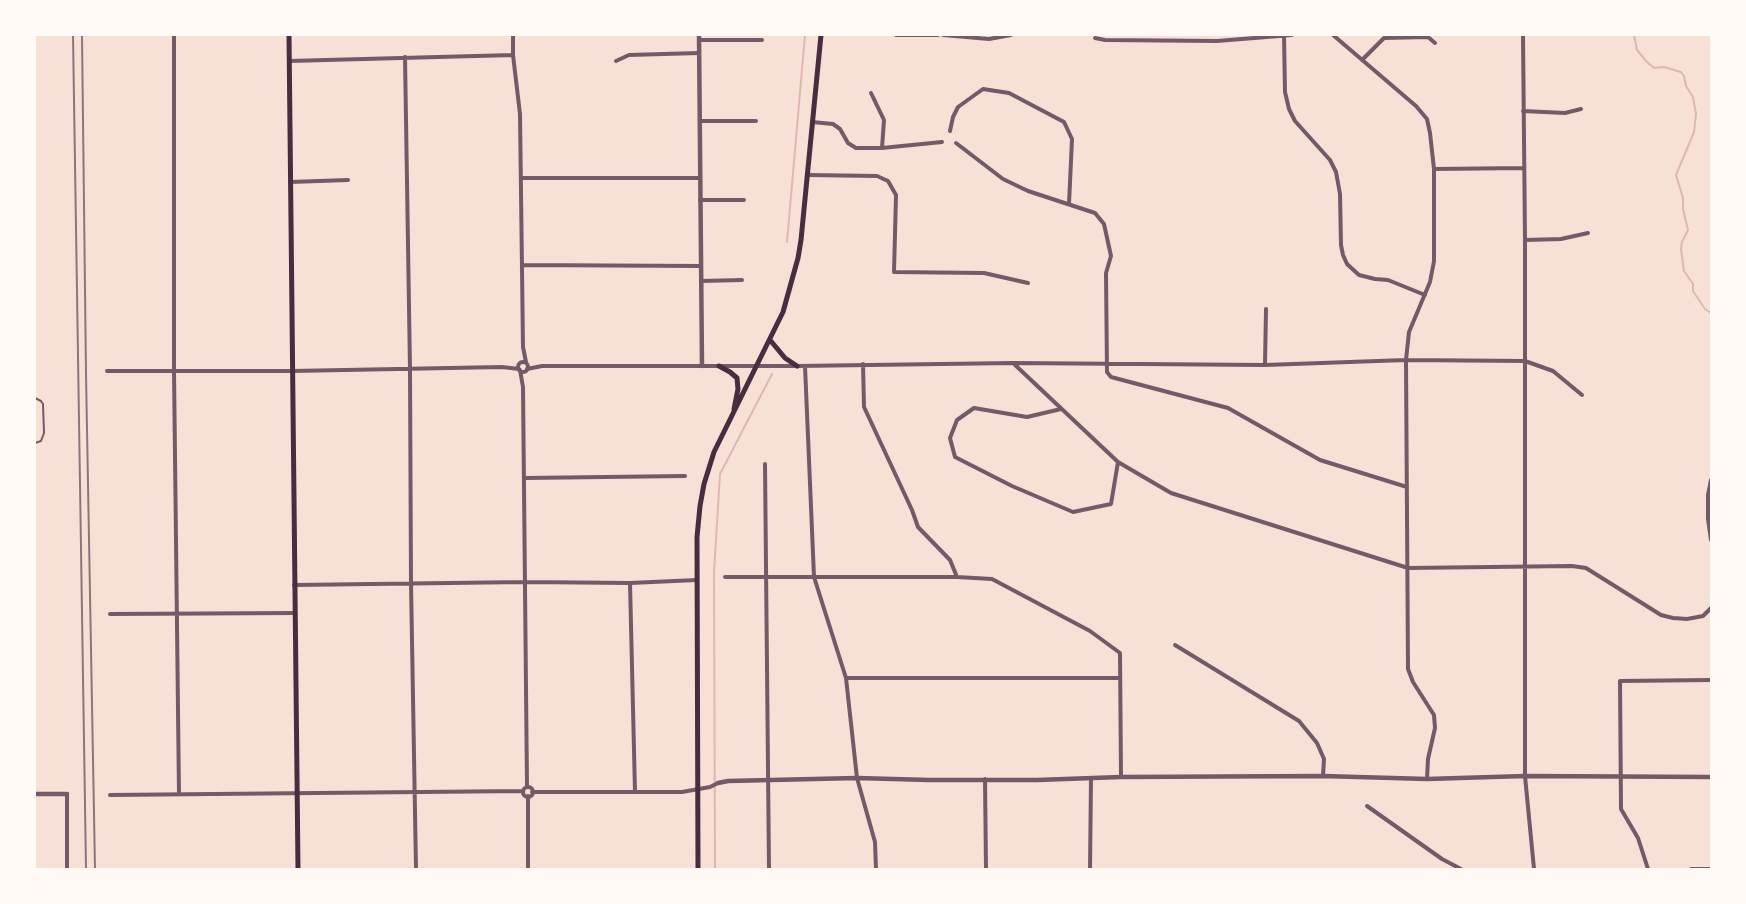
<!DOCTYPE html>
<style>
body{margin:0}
#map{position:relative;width:1746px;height:904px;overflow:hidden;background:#f7e1d7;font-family:Figtree,sans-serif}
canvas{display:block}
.frame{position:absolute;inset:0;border:36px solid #fffaf5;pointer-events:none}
</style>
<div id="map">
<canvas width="1746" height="904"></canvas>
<div class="frame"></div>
</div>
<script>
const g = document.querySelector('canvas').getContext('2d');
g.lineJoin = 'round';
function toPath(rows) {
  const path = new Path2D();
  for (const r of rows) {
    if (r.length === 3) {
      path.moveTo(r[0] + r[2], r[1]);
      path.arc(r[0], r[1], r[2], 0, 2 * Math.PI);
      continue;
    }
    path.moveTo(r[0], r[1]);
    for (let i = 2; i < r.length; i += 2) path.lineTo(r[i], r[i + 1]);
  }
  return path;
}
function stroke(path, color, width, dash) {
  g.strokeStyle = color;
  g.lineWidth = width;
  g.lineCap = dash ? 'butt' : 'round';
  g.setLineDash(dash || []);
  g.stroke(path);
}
stroke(toPath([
 [1634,35,1637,50,1646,61,1654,68,1664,67,1681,72,1684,76,1686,86,1693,97,1696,114,1694,132,1676,175,1683,198,1683,209,1688,230,1682,242,1681,249,1684,271,1693,284,1693,291,1705,309,1711,313],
 [787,242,805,35],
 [715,869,714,572,720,474,772,374]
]), '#dcb8b0', 2);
stroke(toPath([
 [35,398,41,401,43,404,44,433,41,441,35,443]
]), '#755966', 2);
stroke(toPath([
 [174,35,174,371,179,794],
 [513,35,513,55,520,114,523,347,526,362],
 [896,35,938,35],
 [943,35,989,39,1011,35],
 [1333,35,1416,106,1427,119,1430,133,1434,169,1434,261,1430,282,1409,332,1406,360,1408,669,1413,682,1434,715,1435,728,1428,759,1427,779],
 [1523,35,1525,240,1525,776,1534,869],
 [1284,36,1285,92,1289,109,1295,121,1330,160,1336,172,1340,194,1341,245,1343,255,1347,264,1359,275,1375,279,1388,280,1425,295],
 [1095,38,1105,40,1217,41,1292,35],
 [699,40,762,40],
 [405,57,410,369,411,583,416,869],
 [1362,60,1384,38,1428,37,1435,43],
 [289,61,513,55],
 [616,61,629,55,699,53],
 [871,93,884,120,882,148],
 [1523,111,1565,113,1581,109],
 [700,121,756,121],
 [812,122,833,124,840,129,848,143,856,148,882,148,942,142],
 [950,131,953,117,958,107,983,89,1009,93,1064,122,1072,139,1069,204],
 [956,143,1003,179,1028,191,1095,213,1104,224,1111,256,1106,273,1107,372,1111,377,1228,408,1320,460,1407,487],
 [1434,169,1523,168],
 [807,175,877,176,888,181,896,195,894,272,984,273,1028,283],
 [521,178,700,178],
 [290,182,348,180],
 [700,200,744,200],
 [1525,240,1561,239,1588,233],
 [522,265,701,266],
 [701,281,742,280],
 [523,367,5],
 [1013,363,1118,462,1171,493,1408,568,1572,566,1586,568,1661,615,1673,618,1687,619,1703,616,1711,608],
 [863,364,864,407,912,510,918,527,950,560,957,577],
 [1265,365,1266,309],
 [805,366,814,577,846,678,857,778,875,842,876,869],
 [527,369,542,366,797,366,1013,363,1265,365,1406,360,1525,361,1553,371,1582,395],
 [520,370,523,387,527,787],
 [107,371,292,371,502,367,519,369],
 [1061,409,1027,417,974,408,957,420,950,438,955,457,1012,486,1073,512,1111,504,1118,462],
 [765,464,769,869],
 [525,478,685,476],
 [1711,480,1708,495,1708,519,1711,540],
 [725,577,957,577,992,579,1090,631,1120,653,1121,777],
 [630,583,635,792],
 [294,585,526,582,630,583,697,580],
 [110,614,295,613],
 [1175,645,1299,721,1317,743,1324,759,1323,776],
 [846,678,1120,678],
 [985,779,986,869],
 [528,792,5],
 [532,792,682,792,710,787,718,783],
 [67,794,67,869],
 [110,795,523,791],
 [528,796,528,869],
 [1367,806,1442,859,1461,869],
 [1090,869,1091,778],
 [1648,869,1638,838,1621,809,1620,681,1711,680],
 [1691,869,1711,869]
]), '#755966', 4);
stroke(toPath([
 [699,35,702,366],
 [718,783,728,781,857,778,929,780,1037,780,1121,777,1323,776,1427,779,1525,776,1711,777],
 [35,794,67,794]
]), '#755966', 4.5);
stroke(toPath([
 [289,35,298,869],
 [770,340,785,358,797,366],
 [719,366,730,372,737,378,738,389,734,409],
 [698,869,697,537,700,506,704,484,714,452,783,312,798,258,801,240,821,35]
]), '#4a2c40', 5);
stroke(toPath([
 [73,35,86,869],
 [82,35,86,374,95,869]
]), '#8f747c', 2);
</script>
